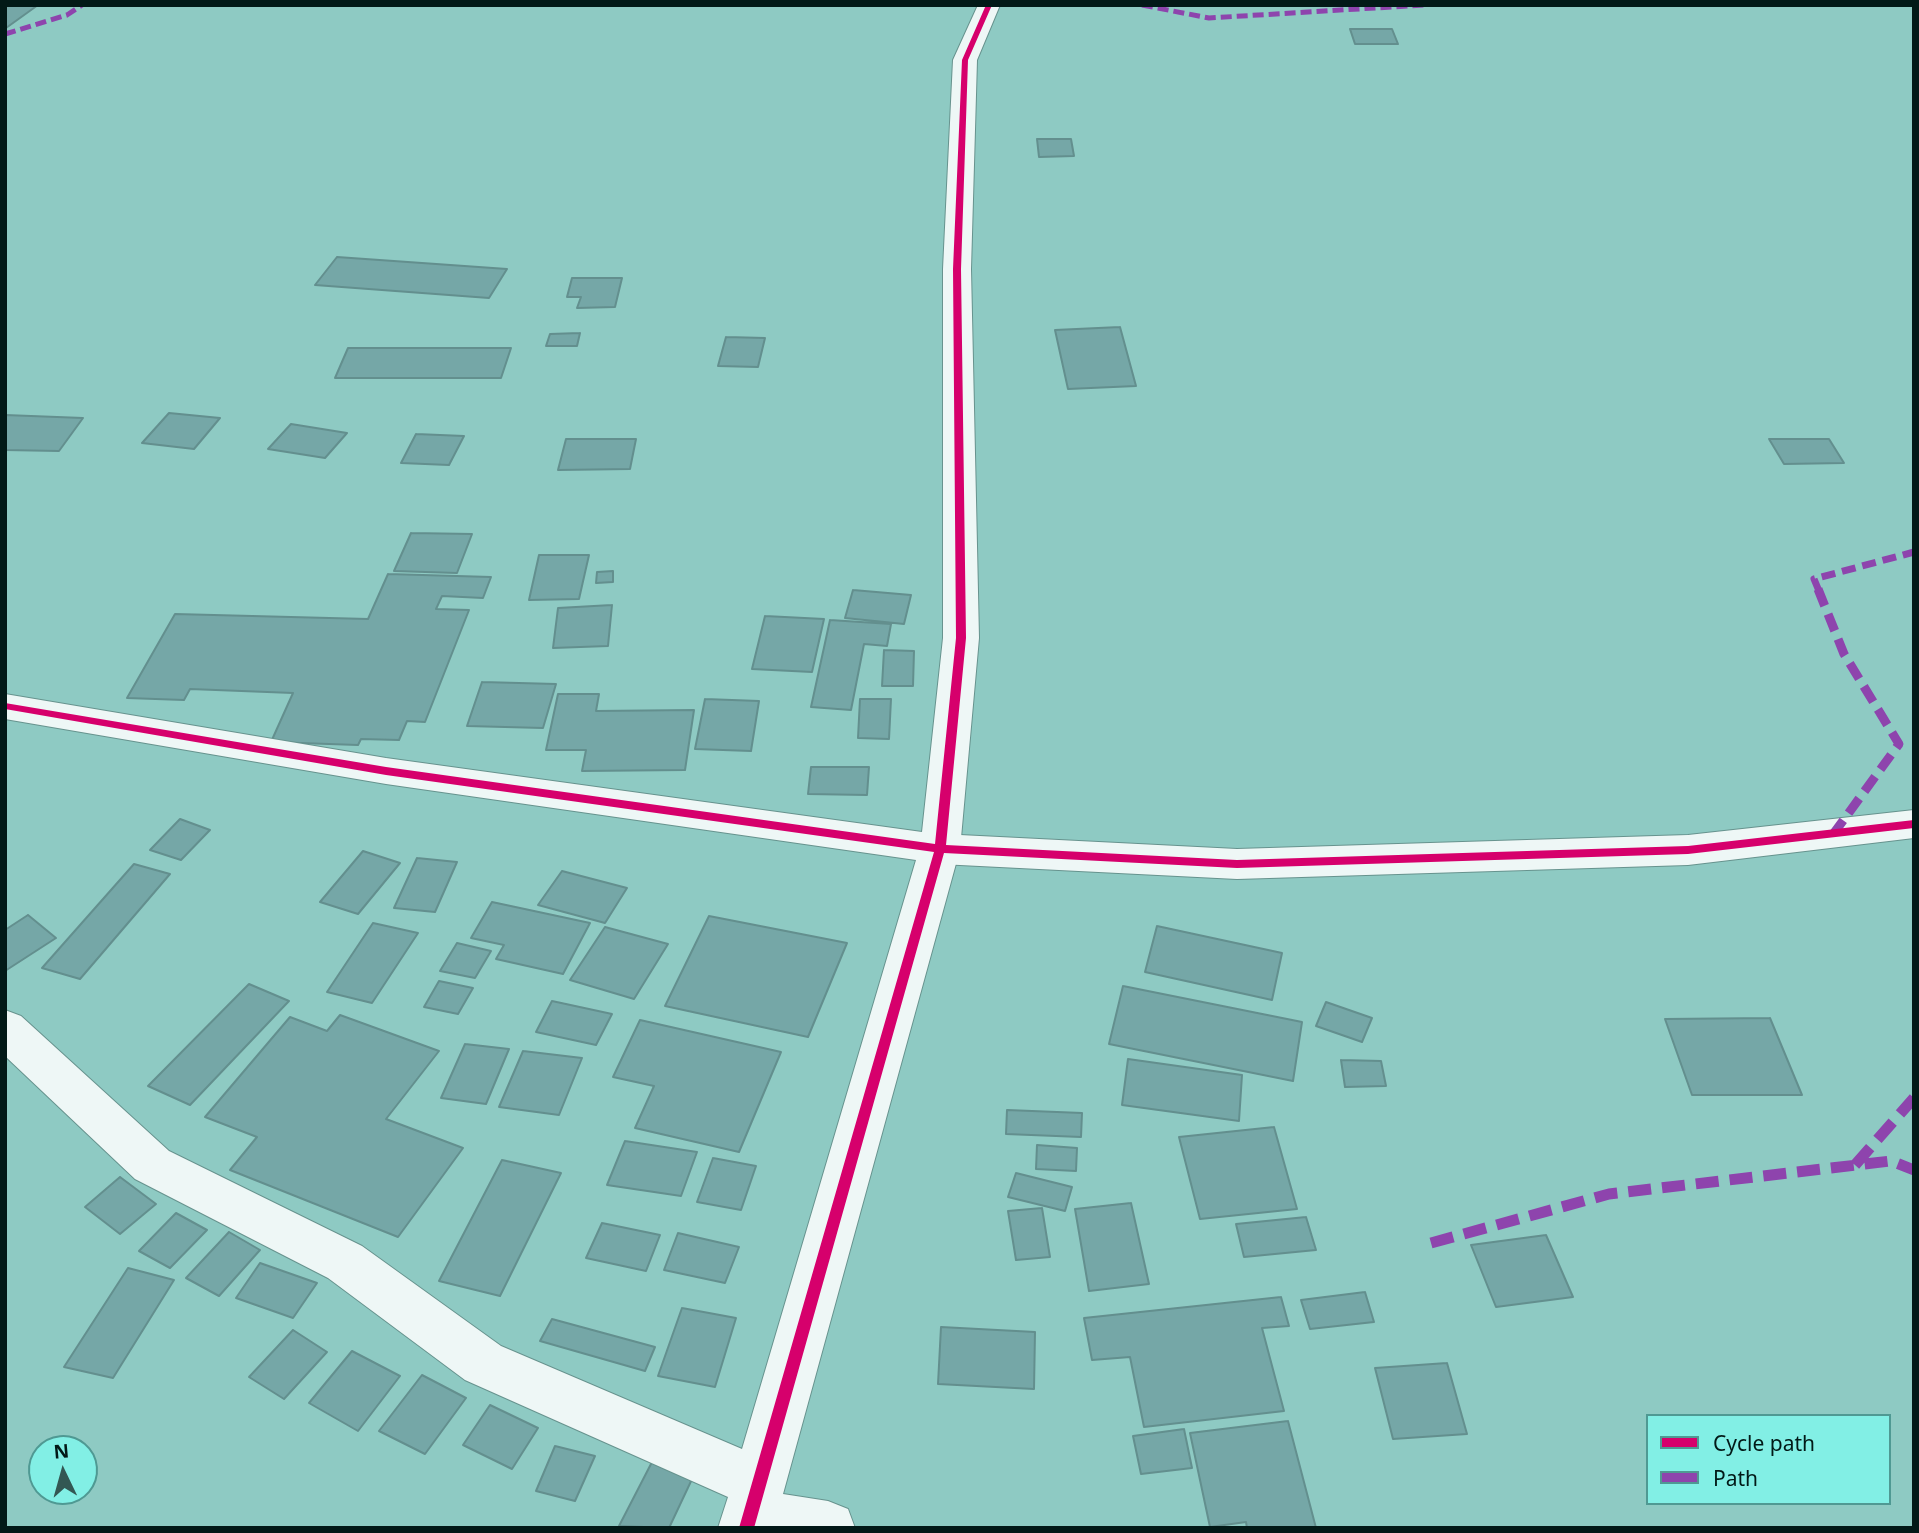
<!DOCTYPE html>
<style>
body{margin:0}
#map{position:relative;width:1919px;height:1533px;overflow:hidden;background:#8ecac3;font-family:"Noto Sans",sans-serif}
canvas{display:block}
.frame{position:absolute;inset:0;border:7px solid #021917;pointer-events:none}
.legend{position:absolute;left:1646px;top:1414px;width:245px;height:91px;box-sizing:border-box;background:#82efe5;border:2px solid #4f9993;margin:0;padding:9px 12px;list-style:none;font-size:21px;color:#021917}
.legend li{display:flex;align-items:center;gap:14px;height:35px}
.legend b{width:35px;border:2px solid #4f9993}
.north{position:absolute;left:28px;top:1435px;width:70px;height:70px;box-sizing:border-box;background:#82efe5;border:2px solid #4f9993;border-radius:50%;rotate:355deg;font-size:19px;font-weight:700;line-height:28px;text-align:center;color:#021917}
.north::after{content:'';display:block;margin:auto;width:24px;height:32px;background:#335753;clip-path:polygon(50% 0,100% 100%,50% 72%,0 100%)}
</style>
<div id="map">
<canvas width="1919" height="1533"></canvas>
<div class="frame"></div>
<ul class="legend">
<li><b style="height:9px;background:#d6006c"></b>Cycle path</li>
<li><b style="height:9px;background:#8e44ad"></b>Path</li>
</ul>
<div class="north">N</div>
</div>
<script>
const g = document.querySelector('canvas').getContext('2d');
g.lineJoin = 'round';
function fillPath(path, color) {
  g.fillStyle = color;
  g.fill(path, 'evenodd');
}
function toPath(rows) {
  const path = new Path2D();
  for (const r of rows) {
    path.moveTo(r[0], r[1]);
    for (let i = 2; i < r.length; i += 2) path.lineTo(r[i], r[i + 1]);
  }
  return path;
}
function stroke(path, color, width, dash) {
  g.strokeStyle = color;
  g.lineWidth = width;
  g.lineCap = dash ? 'butt' : 'round';
  g.setLineDash(dash || []);
  g.stroke(path);
}
const building = toPath([
 [5,5,38,5,6,28,5,5],
 [1350,29,1392,29,1398,44,1355,44,1350,29],
 [1037,139,1071,139,1074,156,1039,157,1037,139],
 [337,257,507,269,489,298,315,285,337,257],
 [572,278,622,278,615,307,577,308,581,297,567,297,572,278],
 [1120,327,1136,386,1068,389,1055,330,1120,327],
 [580,333,577,346,546,346,550,334,580,333],
 [726,337,765,338,758,367,718,366,726,337],
 [348,348,511,348,501,378,335,378,348,348],
 [169,413,220,418,194,449,142,443,169,413],
 [5,415,83,418,59,451,5,450,5,415],
 [291,424,347,433,325,458,268,449,291,424],
 [416,434,464,436,449,465,401,463,416,434],
 [566,439,636,439,630,469,558,470,566,439],
 [1769,439,1829,439,1844,463,1784,464,1769,439],
 [411,533,472,534,457,573,394,571,411,533],
 [539,555,589,555,579,599,529,600,539,555],
 [613,571,613,582,596,583,597,572,613,571],
 [388,574,491,577,483,598,442,596,436,609,469,610,425,722,407,721,399,740,361,739,358,745,271,742,293,693,190,689,184,700,127,698,175,614,368,619,388,574],
 [853,590,911,595,904,624,845,618,853,590],
 [612,605,608,646,553,648,558,608,612,605],
 [765,616,824,619,812,672,752,669,765,616],
 [830,620,891,624,887,646,864,644,851,710,811,707,830,620],
 [884,650,914,651,913,686,882,686,884,650],
 [482,682,556,684,543,728,467,726,482,682],
 [558,694,599,694,596,711,694,710,685,770,582,771,586,750,546,750,558,694],
 [705,699,759,701,751,751,695,749,705,699],
 [860,699,891,699,889,739,858,738,860,699],
 [811,767,869,767,867,795,808,794,811,767],
 [180,819,210,830,181,860,150,850,180,819],
 [363,851,400,863,358,914,320,902,363,851],
 [417,858,457,862,435,912,394,908,417,858],
 [134,864,170,874,80,979,42,968,134,864],
 [562,871,627,888,605,923,538,905,562,871],
 [492,902,590,923,563,974,496,959,504,945,471,938,492,902],
 [28,915,56,938,5,971,5,930,28,915],
 [709,916,847,943,808,1037,665,1006,709,916],
 [373,923,418,933,372,1003,327,992,373,923],
 [1157,926,1282,953,1272,1000,1145,972,1157,926],
 [605,927,668,944,634,999,570,980,605,927],
 [457,943,491,951,475,978,440,971,457,943],
 [439,981,473,988,458,1014,424,1007,439,981],
 [249,984,289,1001,190,1105,148,1086,249,984],
 [1123,986,1302,1022,1293,1081,1109,1044,1123,986],
 [552,1001,612,1014,596,1045,536,1032,552,1001],
 [1326,1002,1372,1018,1362,1042,1316,1026,1326,1002],
 [340,1015,439,1051,386,1119,463,1148,398,1237,230,1170,257,1137,205,1117,290,1017,327,1031,340,1015],
 [1770,1018,1802,1095,1692,1095,1665,1019,1770,1018],
 [640,1020,781,1052,739,1152,635,1128,654,1086,613,1077,640,1020],
 [465,1044,509,1049,486,1104,441,1098,465,1044],
 [523,1051,582,1058,559,1115,499,1107,523,1051],
 [1128,1059,1242,1075,1239,1121,1122,1105,1128,1059],
 [1341,1060,1381,1061,1386,1086,1345,1087,1341,1060],
 [1007,1110,1082,1113,1081,1137,1006,1134,1007,1110],
 [1274,1127,1297,1209,1200,1219,1179,1137,1274,1127],
 [625,1141,697,1152,681,1196,607,1185,625,1141],
 [1037,1145,1077,1148,1076,1171,1036,1169,1037,1145],
 [713,1158,756,1166,741,1210,697,1202,713,1158],
 [502,1160,561,1173,500,1296,439,1281,502,1160],
 [1016,1173,1072,1187,1065,1211,1008,1197,1016,1173],
 [120,1177,156,1204,120,1234,85,1207,120,1177],
 [1131,1203,1149,1284,1089,1291,1075,1209,1131,1203],
 [1042,1208,1050,1257,1016,1260,1008,1211,1042,1208],
 [176,1213,207,1230,170,1268,139,1251,176,1213],
 [1306,1217,1316,1250,1244,1257,1236,1224,1306,1217],
 [602,1223,660,1235,646,1271,586,1258,602,1223],
 [229,1232,260,1250,219,1296,186,1278,229,1232],
 [678,1233,739,1247,725,1283,664,1270,678,1233],
 [1546,1235,1573,1297,1496,1307,1471,1245,1546,1235],
 [260,1263,317,1283,293,1318,236,1298,260,1263],
 [128,1268,174,1280,113,1378,64,1367,128,1268],
 [1365,1292,1374,1322,1310,1329,1301,1300,1365,1292],
 [1281,1297,1289,1326,1262,1328,1284,1411,1144,1427,1130,1357,1092,1360,1084,1318,1281,1297],
 [682,1308,736,1318,715,1387,658,1376,682,1308],
 [552,1319,655,1347,645,1371,540,1341,552,1319],
 [941,1327,1035,1332,1034,1389,938,1384,941,1327],
 [293,1330,327,1352,284,1399,249,1377,293,1330],
 [352,1351,400,1376,358,1431,309,1403,352,1351],
 [1447,1363,1467,1434,1393,1439,1375,1368,1447,1363],
 [422,1375,466,1398,425,1454,379,1431,422,1375],
 [490,1405,538,1428,512,1469,463,1445,490,1405],
 [1288,1421,1316,1528,1247,1528,1246,1522,1210,1527,1190,1433,1288,1421],
 [1184,1429,1192,1468,1141,1474,1133,1436,1184,1429],
 [555,1446,595,1456,575,1501,536,1491,555,1446],
 [652,1462,693,1477,669,1528,619,1526,652,1462]
]);
fillPath(building, '#75a7a7');
stroke(building, '#638f8e', 2);
const minor = toPath([
 [978,5,1000,5,977,60,971,269,979,638,960,849,783,1494,828,1501,848,1509,855,1528,718,1528,728,1497,465,1380,328,1278,135,1179,5,1056,5,1010,21,1016,169,1151,362,1246,501,1346,742,1449,916,860,386,784,5,719,5,694,386,758,922,832,943,638,943,269,953,60,978,5]
]);
const tertiary = toPath([
 [1914,810,1914,838,1688,865,1237,879,940,864,926,859,920,849,926,839,940,834,1237,849,1688,835,1914,810]
]);
stroke(minor, '#67938e', 2);
stroke(tertiary, '#67938e', 2);
fillPath(minor, '#eef7f6');
fillPath(tertiary, '#eef7f6');
stroke(toPath([
 [1142,5,1209,18,1424,5],
 [5,34,67,15,82,5]
]), '#8e44ad', 5, [11, 5]);
stroke(toPath([
 [1819,591,1814,579,1914,552]
]), '#8e44ad', 7, [14, 7]);
stroke(toPath([
 [1818,589,1844,654,1899,744,1834,833]
]), '#8e44ad', 9, [18, 9]);
stroke(toPath([
 [1855,1165,1914,1098],
 [1431,1243,1609,1194,1891,1161,1914,1170]
]), '#8e44ad', 11, [23, 11]);
fillPath(toPath([
 [986,5,992,5,968,60,961,269,966,638,946,845,1237,860,1688,846,1914,820,1914,828,1688,854,1237,868,944,853,754,1528,739,1528,934,852,386,775,5,709,5,703,386,767,935,844,956,638,953,269,962,60,986,5]
]), '#d6006c');
</script>
